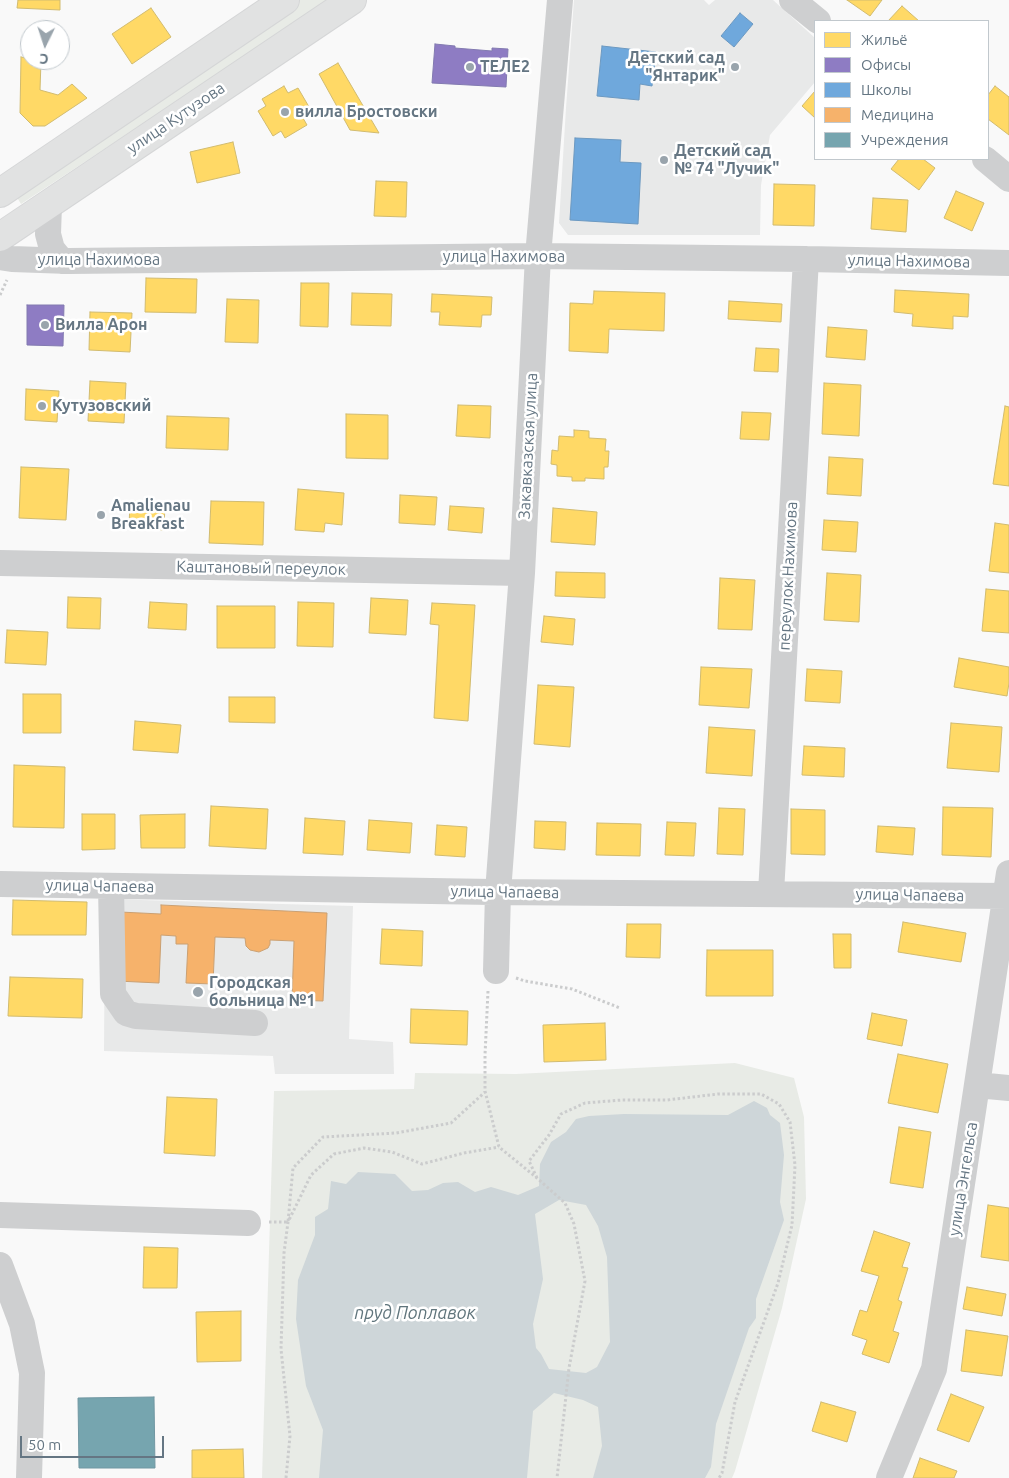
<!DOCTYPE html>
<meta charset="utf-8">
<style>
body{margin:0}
#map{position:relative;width:1009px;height:1478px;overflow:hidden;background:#f9f9f9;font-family:Ubuntu,sans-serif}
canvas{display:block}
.legend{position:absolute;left:814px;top:20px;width:175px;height:140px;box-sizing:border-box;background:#fff;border:1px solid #c1c8cd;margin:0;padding:6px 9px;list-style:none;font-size:15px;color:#657683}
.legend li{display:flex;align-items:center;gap:10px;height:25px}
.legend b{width:25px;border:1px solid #c1c8cd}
.north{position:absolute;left:20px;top:20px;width:50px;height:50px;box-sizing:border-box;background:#fff;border:1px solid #c1c8cd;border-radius:50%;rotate:184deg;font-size:14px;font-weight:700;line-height:20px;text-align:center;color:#657683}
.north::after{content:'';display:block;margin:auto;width:18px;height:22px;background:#99a4ac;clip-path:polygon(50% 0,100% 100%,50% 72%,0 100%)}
.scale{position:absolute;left:20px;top:1436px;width:144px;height:22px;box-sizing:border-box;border:2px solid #657683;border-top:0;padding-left:6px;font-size:15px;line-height:18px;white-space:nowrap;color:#657683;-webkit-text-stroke:4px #fff;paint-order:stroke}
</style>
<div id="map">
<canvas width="1009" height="1478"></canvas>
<ul class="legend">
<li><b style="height:14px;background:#ffd966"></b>Жильё</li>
<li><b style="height:14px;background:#8e7cc3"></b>Офисы</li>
<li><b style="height:14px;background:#6fa8dc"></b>Школы</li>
<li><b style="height:14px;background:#f6b26b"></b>Медицина</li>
<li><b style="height:14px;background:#76a5af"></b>Учреждения</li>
</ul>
<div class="north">С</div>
<div class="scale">50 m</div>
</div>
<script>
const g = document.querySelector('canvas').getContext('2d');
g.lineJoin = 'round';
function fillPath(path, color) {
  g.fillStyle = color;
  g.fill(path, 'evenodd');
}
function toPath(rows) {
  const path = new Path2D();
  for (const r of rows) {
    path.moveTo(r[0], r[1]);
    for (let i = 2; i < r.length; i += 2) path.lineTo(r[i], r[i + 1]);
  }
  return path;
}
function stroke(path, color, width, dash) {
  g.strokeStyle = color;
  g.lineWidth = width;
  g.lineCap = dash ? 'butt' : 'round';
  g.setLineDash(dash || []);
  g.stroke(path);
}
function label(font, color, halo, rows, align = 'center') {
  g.font = font + ' Ubuntu,sans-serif';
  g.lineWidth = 5;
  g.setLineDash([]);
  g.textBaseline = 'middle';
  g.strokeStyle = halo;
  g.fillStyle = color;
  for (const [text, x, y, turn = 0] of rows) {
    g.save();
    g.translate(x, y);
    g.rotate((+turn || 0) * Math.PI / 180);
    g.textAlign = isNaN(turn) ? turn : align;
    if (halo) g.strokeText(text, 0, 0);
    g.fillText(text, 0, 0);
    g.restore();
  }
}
fillPath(toPath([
 [574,0,704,0,709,5,715,0,773,0,815,38,815,82,770,135,761,185,760,235,568,235,559,223,566,108],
 [740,13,753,24,734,46,721,36],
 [602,47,656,52,653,85,640,84,639,100,597,95],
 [105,899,353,906,349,1039,393,1042,394,1074,275,1074,273,1056,104,1051],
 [161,905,326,913,323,1001,292,999,294,941,270,940,270,944,268,948,259,952,250,950,246,947,245,938,215,937,213,984,186,983,188,944,176,943,176,936,161,935,120,912,161,914]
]), '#e8e9e9');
fillPath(toPath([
 [300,0,330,0,21,204,13,191],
 [735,1063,794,1078,804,1117,806,1199,782,1308,735,1471,732,1478,262,1478,274,1091,414,1089,415,1073,516,1074]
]), '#e8ebe6');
fillPath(toPath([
 [754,1101,767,1108,770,1115,780,1123,784,1155,780,1202,784,1220,756,1299,756,1318,749,1328,716,1424,711,1467,705,1478,593,1478,602,1446,598,1407,583,1400,554,1393,533,1411,527,1478,319,1478,323,1430,306,1386,296,1319,298,1280,315,1235,315,1217,328,1209,331,1181,346,1184,358,1172,395,1174,412,1191,428,1190,443,1183,458,1182,475,1192,491,1187,518,1195,539,1186,540,1164,551,1142,566,1132,576,1119,589,1116,624,1114,728,1115],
 [559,1200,586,1205,598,1226,607,1257,610,1342,597,1367,586,1373,549,1369,541,1354,536,1348,533,1324,543,1279,535,1214]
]), '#ced6d9');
const homes = toPath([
 [18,0,60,0,60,10,17,8,18,0],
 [847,0,882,0,870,16,847,0],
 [902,6,919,21,888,21,902,6],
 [151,8,171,37,132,64,112,34,151,8],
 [21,57,30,59,30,60,41,61,40,90,58,95,72,84,87,98,45,126,33,126,20,113,21,57],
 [338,63,379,133,350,130,319,74,338,63],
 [284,86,288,93,298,88,312,112,303,118,307,125,285,138,281,131,273,136,258,111,266,106,262,99,284,86],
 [995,86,1009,97,1009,135,988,119,988,95,995,86],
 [815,91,815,118,802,106,815,91],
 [233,142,240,173,197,183,190,152,233,142],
 [899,159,923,159,935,168,919,190,891,169,899,159],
 [376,181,407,182,406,217,374,216,376,181],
 [774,184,815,185,814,226,773,225,774,184],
 [956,191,984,203,972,231,944,218,956,191],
 [873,198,908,200,906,232,871,229,873,198],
 [146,278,197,279,196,313,145,312,146,278],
 [301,283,329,283,328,327,300,326,301,283],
 [895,290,969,294,968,317,953,316,953,329,912,326,913,314,894,312,895,290],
 [594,291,665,293,664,331,609,329,608,353,569,351,570,303,593,304,594,291],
 [352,293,392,294,391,326,351,325,352,293],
 [432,294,492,297,491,315,482,315,481,327,439,325,440,312,431,312,432,294],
 [227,299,259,300,258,343,225,342,227,299],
 [729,301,782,304,781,322,728,319,729,301],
 [90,312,132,313,130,352,89,350,90,312],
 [828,327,867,330,865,360,826,357,828,327],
 [756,348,779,349,778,372,754,371,756,348],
 [90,381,126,383,124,423,88,421,90,381],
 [824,383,861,385,859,436,822,434,824,383],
 [26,389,59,391,57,422,25,420,26,389],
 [458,405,491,406,490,438,456,436,458,405],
 [1005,406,1009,407,1009,486,993,484,1005,406],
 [742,412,771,413,769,440,740,439,742,412],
 [346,414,388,415,388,459,346,458,346,414],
 [167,416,229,418,228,450,166,448,167,416],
 [574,430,589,431,589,438,606,439,605,451,609,451,608,467,604,467,604,479,585,478,585,481,572,481,572,477,557,476,557,465,551,464,552,450,558,451,559,436,574,437,574,430],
 [829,457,863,459,861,496,827,494,829,457],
 [21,467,69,469,66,520,19,518,21,467],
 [298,489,344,493,342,525,325,523,324,532,295,530,298,489],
 [400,495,437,497,435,525,399,523,400,495],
 [130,501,165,503,164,530,129,528,130,501],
 [211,501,264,502,263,545,209,543,211,501],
 [450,506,484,508,482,533,448,530,450,506],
 [553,508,597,512,595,545,551,542,553,508],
 [824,520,858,522,856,552,822,550,824,520],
 [995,523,1009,525,1009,573,989,571,995,523],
 [556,572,605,573,605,598,555,596,556,572],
 [827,573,861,575,859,622,824,620,827,573],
 [720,578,755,580,752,630,718,629,720,578],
 [986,589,1009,591,1009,633,982,631,986,589],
 [68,597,101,598,100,629,67,628,68,597],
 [371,598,408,600,406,635,369,633,371,598],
 [150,602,187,604,186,630,148,628,150,602],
 [298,602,334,603,333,647,297,646,298,602],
 [432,603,475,605,468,721,434,718,439,625,430,624,432,603],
 [217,606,275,606,275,648,217,648,217,606],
 [544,616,575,619,573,645,541,642,544,616],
 [7,630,48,632,46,665,5,663,7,630],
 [959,658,1009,667,1009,683,1007,696,954,687,959,658],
 [701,667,752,669,749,708,699,705,701,667],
 [807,669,842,671,840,703,805,701,807,669],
 [538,685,574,687,570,747,534,744,538,685],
 [23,694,61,694,61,733,23,733,23,694],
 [229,697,275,697,275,723,229,722,229,697],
 [135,721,181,725,178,753,133,750,135,721],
 [951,723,1002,727,999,772,947,768,951,723],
 [709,727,755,730,752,776,706,773,709,727],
 [804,746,845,748,844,777,802,775,804,746],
 [14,765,65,767,64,828,13,827,14,765],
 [211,806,268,809,266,849,209,846,211,806],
 [943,807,993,808,991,857,942,855,943,807],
 [719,808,745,809,743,855,717,854,719,808],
 [791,809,825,810,825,855,791,854,791,809],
 [82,814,115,814,115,849,82,850,82,814],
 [185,814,185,848,141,848,140,815,185,814],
 [305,818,345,821,343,855,303,853,305,818],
 [369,820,412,823,410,853,367,850,369,820],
 [535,821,566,822,565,850,534,848,535,821],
 [667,822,696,823,694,856,665,855,667,822],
 [597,823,641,824,640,856,596,855,597,823],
 [437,825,467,827,465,857,435,855,437,825],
 [878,826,915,828,913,855,876,852,878,826],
 [13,900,87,902,86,935,12,935,13,900],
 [903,922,966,933,961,962,898,952,903,922],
 [627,924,661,924,660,958,626,957,627,924],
 [382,929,423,931,422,966,380,964,382,929],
 [833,934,851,934,851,968,834,968,833,934],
 [707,950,773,950,773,996,706,996,707,950],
 [10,977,83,979,82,1018,8,1016,10,977],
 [411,1009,468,1011,467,1045,410,1043,411,1009],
 [872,1013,907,1020,902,1046,867,1039,872,1013],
 [605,1023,606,1060,544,1062,543,1025,605,1023],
 [898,1054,948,1064,938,1113,888,1103,898,1054],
 [167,1097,217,1099,215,1156,164,1153,167,1097],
 [899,1127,931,1132,923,1188,890,1183,899,1127],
 [988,1205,1009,1208,1009,1261,981,1257,988,1205],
 [874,1231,910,1243,902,1267,908,1268,898,1300,902,1302,893,1331,899,1333,889,1363,862,1354,867,1340,852,1335,860,1310,867,1312,879,1276,861,1271,874,1231],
 [144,1247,178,1248,177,1288,143,1288,144,1247],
 [967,1287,1006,1294,1002,1316,963,1309,967,1287],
 [241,1311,241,1361,197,1362,196,1312,241,1311],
 [966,1330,1008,1336,1002,1376,961,1371,966,1330],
 [951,1394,984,1407,969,1442,937,1430,951,1394],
 [821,1402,856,1412,847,1442,812,1431,821,1402],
 [243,1449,244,1478,192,1478,192,1450,243,1449],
 [920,1458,957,1471,954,1478,913,1478,920,1458]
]);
fillPath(homes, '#ffd966');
stroke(homes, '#d1bb6f', 1);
const offices = toPath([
 [435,44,455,46,455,48,492,51,492,48,508,49,506,87,432,83,435,44],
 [27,305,64,305,63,346,27,345,27,305]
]);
fillPath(offices, '#8e7cc3');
stroke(offices, '#827ab0', 1);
const schools = toPath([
 [740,13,753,24,734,47,721,36,740,13],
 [602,46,656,52,652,86,640,84,639,100,597,96,602,46],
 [575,138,621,140,620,162,641,163,638,224,570,220,575,138]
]);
fillPath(schools, '#6fa8dc');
stroke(schools, '#6c99c1', 1);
const health = toPath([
 [161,905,327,913,323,1001,292,1000,294,941,270,940,270,944,268,948,259,952,250,950,246,946,245,938,215,937,213,984,186,983,188,944,176,944,176,936,161,935,159,983,117,981,120,912,161,914,161,905]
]);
fillPath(health, '#f6b26b');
stroke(health, '#caa072', 1);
const public = toPath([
 [154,1397,155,1468,79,1468,78,1398,154,1397]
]);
fillPath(public, '#76a5af');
stroke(public, '#7197a2', 1);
const major = toPath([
 [0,193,285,0],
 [0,237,352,0]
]);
stroke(major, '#d5d6d7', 30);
stroke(toPath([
 [0,295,7,280],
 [516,978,525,981,572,989,620,1008],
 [488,991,485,1055,485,1091,499,1147,537,1178,565,1203,574,1224,585,1281,569,1368,557,1478],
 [537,1178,529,1161,549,1135,561,1114,585,1103,622,1100,667,1100,718,1094,761,1094,779,1104,790,1122,795,1165,792,1225,778,1283,735,1402,722,1473,719,1478],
 [269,1222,288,1222,293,1168,323,1137,396,1133,451,1123,485,1092],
 [286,1478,290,1436,281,1349,284,1253,288,1222,311,1175,334,1154,364,1148,392,1152,422,1164,464,1153,499,1147]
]), '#cbcccd', 3, [2.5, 2.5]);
stroke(toPath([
 [792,0,818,21],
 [985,159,1009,179],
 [49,204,48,234,52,249,62,261],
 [0,257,12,259,69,261,538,256,806,259,1009,263],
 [0,563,522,573],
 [0,884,493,892,1009,896],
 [111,886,113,994,126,1013,136,1016,255,1023],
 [771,893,806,259],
 [496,971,498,892,522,573,538,256,560,0],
 [977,1085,1009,1088],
 [0,1215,248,1223],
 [0,1265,22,1324,32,1373,29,1478],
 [889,1478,934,1369,1009,873]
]), '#cecfd0', 26);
stroke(major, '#e1e2e2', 28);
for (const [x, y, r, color] of [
 [470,67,5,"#99a4ac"],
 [735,67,5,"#99a4ac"],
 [285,112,5,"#99a4ac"],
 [664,160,5,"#99a4ac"],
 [45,325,5,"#99a4ac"],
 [42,406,5,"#99a4ac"],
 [101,515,5,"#99a4ac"],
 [198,992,6,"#99a4ac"]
]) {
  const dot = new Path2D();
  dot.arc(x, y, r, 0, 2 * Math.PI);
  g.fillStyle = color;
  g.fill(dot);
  stroke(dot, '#fff', 2);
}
label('bold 16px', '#657683', '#fff', [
 ["Детский сад",725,58,"right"],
 ["\"Янтарик\"",725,76,"right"],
 ["ТЕЛЕ2",480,67],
 ["вилла Бростовски",295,112],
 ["Детский сад",674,151],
 ["№ 74 \"Лучик\"",674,169],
 ["Вилла Арон",55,325],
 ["Кутузовский",52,406],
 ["Amalienau",111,506],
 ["Breakfast",111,524],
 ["Городская",209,983],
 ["больница №1",209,1001]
], 'left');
label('16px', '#657683', '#fff', [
 ["улица Кутузова",176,118,-34],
 ["улица Нахимова",504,257],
 ["улица Нахимова",99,260],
 ["улица Нахимова",909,261,1],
 ["Закавказская улица",528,446,-87],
 ["Каштановый переулок",261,568,1],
 ["переулок Нахимова",788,576,-87],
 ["улица Чапаева",100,886,1],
 ["улица Чапаева",505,892,1],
 ["улица Чапаева",910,895,1],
 ["улица Энгельса",963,1179,-81]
]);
label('italic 18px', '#60757c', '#fff', [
 ["пруд Поплавок",415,1313]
]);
</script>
